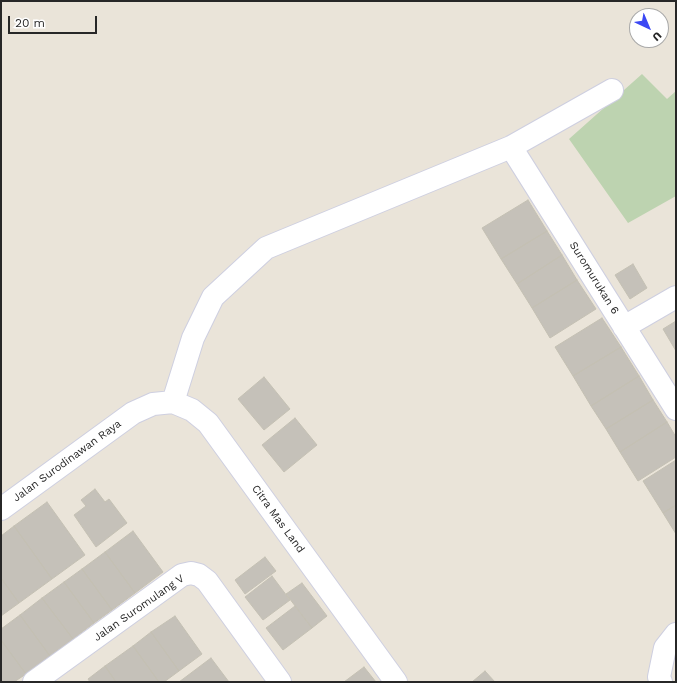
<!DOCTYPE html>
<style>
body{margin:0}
#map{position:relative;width:677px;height:683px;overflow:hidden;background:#eae4d9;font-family:"Work Sans",sans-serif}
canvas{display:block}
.frame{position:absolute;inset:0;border:2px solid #272727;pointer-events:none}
.north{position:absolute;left:629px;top:8px;width:40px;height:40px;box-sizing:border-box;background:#fff;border:1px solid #a9a9a9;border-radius:50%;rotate:136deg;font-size:11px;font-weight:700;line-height:16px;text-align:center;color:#272727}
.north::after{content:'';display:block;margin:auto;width:14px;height:18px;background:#3b48f4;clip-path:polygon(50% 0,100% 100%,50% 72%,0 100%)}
.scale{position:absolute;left:8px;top:16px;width:89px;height:18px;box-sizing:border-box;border:2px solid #272727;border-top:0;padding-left:5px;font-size:12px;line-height:14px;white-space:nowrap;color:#272727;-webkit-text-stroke:3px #fff;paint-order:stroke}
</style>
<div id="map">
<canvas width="677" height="683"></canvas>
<div class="frame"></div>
<div class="north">U</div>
<div class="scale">20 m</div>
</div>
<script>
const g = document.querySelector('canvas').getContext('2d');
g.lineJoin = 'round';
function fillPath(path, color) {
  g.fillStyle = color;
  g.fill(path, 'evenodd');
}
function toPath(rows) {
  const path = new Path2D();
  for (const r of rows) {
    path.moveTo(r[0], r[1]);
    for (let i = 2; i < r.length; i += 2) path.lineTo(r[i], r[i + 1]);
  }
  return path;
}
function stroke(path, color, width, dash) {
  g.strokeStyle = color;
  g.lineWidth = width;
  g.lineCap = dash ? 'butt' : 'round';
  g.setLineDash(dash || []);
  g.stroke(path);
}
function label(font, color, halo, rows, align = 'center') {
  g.font = font + ' "Work Sans",sans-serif';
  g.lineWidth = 3;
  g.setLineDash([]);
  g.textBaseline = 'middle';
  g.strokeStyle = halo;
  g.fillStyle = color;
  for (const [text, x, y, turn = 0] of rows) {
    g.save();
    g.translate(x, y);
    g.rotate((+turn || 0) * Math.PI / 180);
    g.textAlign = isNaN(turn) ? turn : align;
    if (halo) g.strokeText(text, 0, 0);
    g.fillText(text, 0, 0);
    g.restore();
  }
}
fillPath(toPath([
 [642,74,667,99,676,91,676,196,628,223,569,139]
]), '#bdd3b0');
const building = toPath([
 [528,200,547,231,501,259,482,228,528,200],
 [547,231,562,255,517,284,501,259,547,231],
 [562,255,577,280,532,308,517,284,562,255],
 [633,264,647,288,630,299,615,275,633,264],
 [577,280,596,309,550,338,532,308,577,280],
 [602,318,621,347,573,376,555,347,602,318],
 [676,321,676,351,663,329,676,321],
 [621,347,639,376,591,406,573,376,621,347],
 [639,376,653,400,606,429,591,406,639,376],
 [264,377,290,409,264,430,238,399,264,377],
 [653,400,667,422,620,452,606,429,653,400],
 [295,418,317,445,284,472,262,445,295,418],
 [667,422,676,437,676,457,638,481,620,452,667,422],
 [676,460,676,505,663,513,643,481,676,460],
 [95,489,105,502,109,499,127,523,96,547,74,515,86,506,81,500,95,489],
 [47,502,85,555,52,579,14,526,47,502],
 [676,505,676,534,663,513,676,505],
 [14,526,52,579,19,603,1,578,1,536,14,526],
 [133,531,163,572,135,593,105,552,133,531],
 [105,552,135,593,112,610,82,569,105,552],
 [265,557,276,571,245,594,235,580,265,557],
 [82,569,112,610,94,623,64,582,82,569],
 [272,576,290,600,263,620,245,597,272,576],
 [1,578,19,603,1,616,1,578],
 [64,582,94,623,73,639,42,598,64,582],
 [302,583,327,616,312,628,286,594,302,583],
 [42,598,73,639,50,656,20,615,42,598],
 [295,606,312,628,283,650,266,628,295,606],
 [20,615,50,656,26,674,1,640,1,629,20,615],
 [175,616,202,654,179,671,151,632,175,616],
 [151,632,179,671,164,682,159,682,133,646,151,632],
 [1,640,26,674,14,682,1,682,1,640],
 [133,646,159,682,116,682,105,666,133,646],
 [211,658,229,682,179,682,211,658],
 [105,666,116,682,90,682,88,679,105,666],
 [364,667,376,682,344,682,364,667],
 [485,671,495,682,472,682,485,671]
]);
fillPath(building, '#c5c1b9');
stroke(building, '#c4c0b3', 1);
const minor = toPath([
 [511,147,676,409],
 [624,327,676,297],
 [173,402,193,338,213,297,266,248,511,147,612,90],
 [1,509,133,413,153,404,173,402,192,410,208,423,396,682],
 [34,682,182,575,191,573,199,575,207,581,280,682],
 [661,682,659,677,665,648,676,634]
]);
stroke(minor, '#cecfe0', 24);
stroke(minor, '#fff', 22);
label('11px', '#272727', '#fff', [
 ["Suromurukan 6",594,278,58],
 ["Jalan Surodinawan Raya",67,461,-36],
 ["Citra Mas Land",278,519,54],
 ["Jalan Suromulang V",139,608,-35]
]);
</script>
